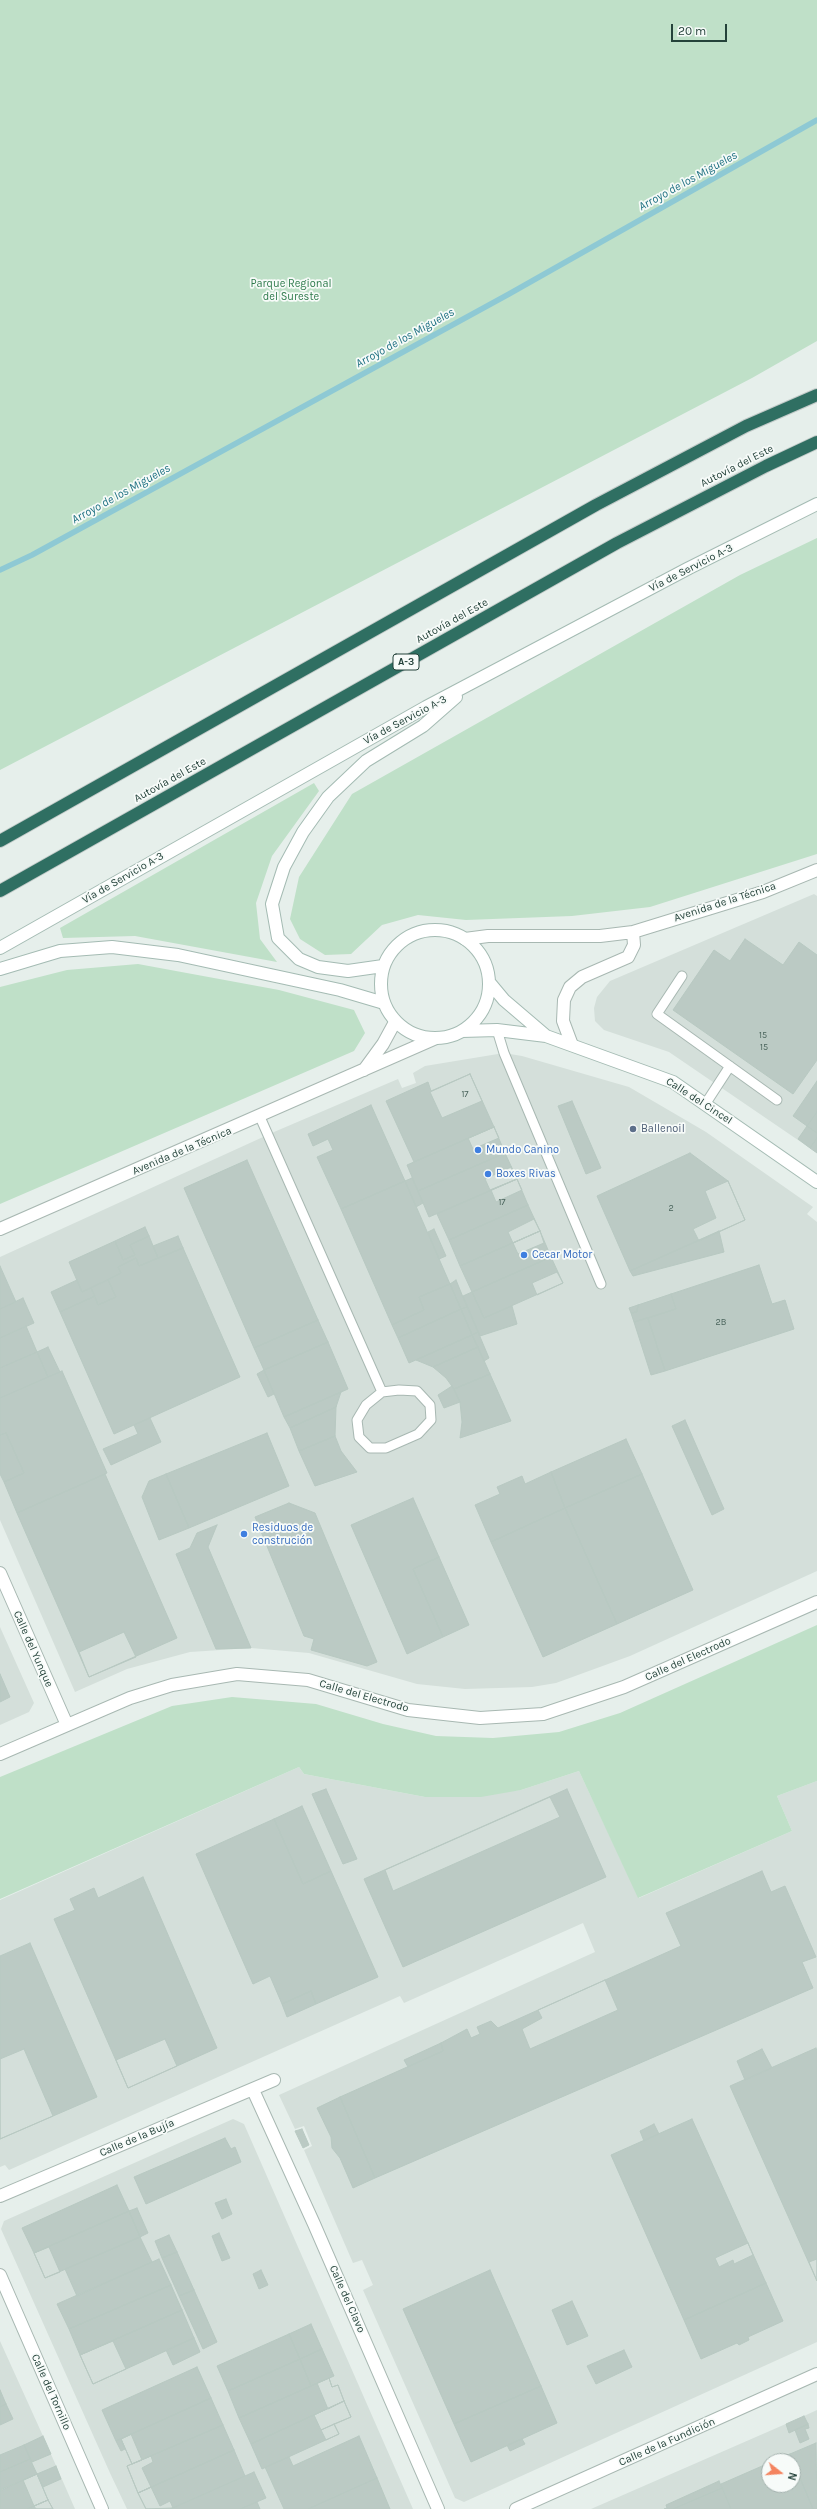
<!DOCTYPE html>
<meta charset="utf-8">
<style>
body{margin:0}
#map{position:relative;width:817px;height:2509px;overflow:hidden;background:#e6efeb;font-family:Karla,sans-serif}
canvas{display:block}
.north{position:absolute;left:761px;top:2453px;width:40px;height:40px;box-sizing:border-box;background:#f7fbf9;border:1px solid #a3b1ad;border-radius:50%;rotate:107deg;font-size:11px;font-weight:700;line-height:16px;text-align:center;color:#24423a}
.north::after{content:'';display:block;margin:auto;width:14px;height:18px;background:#f4845f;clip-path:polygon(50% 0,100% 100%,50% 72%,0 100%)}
.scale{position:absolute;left:671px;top:24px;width:56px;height:18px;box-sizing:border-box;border:2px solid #24423a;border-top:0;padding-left:5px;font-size:12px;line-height:14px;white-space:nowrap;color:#24423a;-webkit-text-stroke:3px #f7fbf9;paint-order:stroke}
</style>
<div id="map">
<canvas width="817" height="2509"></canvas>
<div class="north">N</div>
<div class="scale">20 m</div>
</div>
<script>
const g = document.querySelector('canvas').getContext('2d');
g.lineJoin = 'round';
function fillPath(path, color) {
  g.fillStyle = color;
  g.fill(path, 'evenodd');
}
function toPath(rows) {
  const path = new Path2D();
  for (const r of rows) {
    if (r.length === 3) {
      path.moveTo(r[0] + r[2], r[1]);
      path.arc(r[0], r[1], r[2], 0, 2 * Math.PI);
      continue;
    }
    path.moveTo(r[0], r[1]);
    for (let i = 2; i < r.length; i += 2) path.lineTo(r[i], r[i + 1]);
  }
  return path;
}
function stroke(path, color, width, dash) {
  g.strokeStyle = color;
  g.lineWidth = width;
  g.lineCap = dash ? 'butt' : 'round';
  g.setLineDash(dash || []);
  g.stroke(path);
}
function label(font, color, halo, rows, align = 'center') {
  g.font = font + ' Karla,sans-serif';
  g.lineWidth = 3.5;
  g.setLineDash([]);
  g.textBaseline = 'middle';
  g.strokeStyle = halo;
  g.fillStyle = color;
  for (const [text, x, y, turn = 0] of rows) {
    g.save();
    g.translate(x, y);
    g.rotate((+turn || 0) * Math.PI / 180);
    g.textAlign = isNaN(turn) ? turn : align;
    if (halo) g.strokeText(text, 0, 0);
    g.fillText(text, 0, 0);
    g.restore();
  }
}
fillPath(toPath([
 [814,894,817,896,817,1153,669,1052,604,1030,595,1021,594,1008,597,997,610,981],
 [504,1053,522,1056,629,1087,706,1132,813,1207,807,1214,817,1222,817,1571,630,1656,556,1683,532,1687,465,1689,417,1684,309,1653,251,1648,190,1652,127,1669,75,1692,0,1520,0,1257,274,1132,398,1079,402,1088,416,1083,413,1073,425,1066],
 [0,1627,34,1703,29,1712,0,1725],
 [299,1767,304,1774,425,1797,521,1790,579,1771,639,1898,792,1831,777,1796,817,1781,817,2342,464,2502,455,2498,363,2290,373,2285,362,2260,353,2263,304,2150,312,2146,304,2126,295,2129,279,2095,595,1952,583,1923,404,2003,400,1996,9,2170,5,2165,0,2167,0,1900],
 [233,2119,244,2124,413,2509,127,2509,110,2473,1,2229,4,2221],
 [0,2341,43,2436,75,2509,0,2509],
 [817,2410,817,2509,591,2509,804,2416],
 [769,2461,793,2461,793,2485,769,2485]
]), '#d4dfda');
fillPath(toPath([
 [0,0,817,0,817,341,752,378,0,770],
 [817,538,817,854,650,907,572,916,466,920,418,915,382,925,351,954,325,955,300,939,290,919,299,877,352,794,740,575],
 [314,783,319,791,272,856,256,903,260,939,277,962,135,936,63,938,60,928],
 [138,964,279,990,354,1010,365,1033,354,1051,0,1204,0,987,67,970],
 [817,1625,817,1781,777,1796,792,1831,638,1898,579,1771,521,1790,481,1797,425,1797,304,1774,299,1767,0,1899,0,1777,172,1706,232,1697,316,1704,383,1724,436,1736,493,1738,559,1732,620,1713]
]), '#bfe0c8');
stroke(toPath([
 [0,570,32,555,509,294,817,120]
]), '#8ec9d4', 5.5);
const building = toPath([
 [745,939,783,965,799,942,817,955,817,1060,793,1094,673,1010,714,950,730,961,745,939],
 [470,1074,494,1127,414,1162,386,1101,428,1082,431,1091,470,1074],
 [470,1074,482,1101,442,1118,430,1092,470,1074],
 [817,1081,817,1112,807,1126,793,1116,817,1081],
 [572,1101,601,1168,586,1174,558,1106,572,1101],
 [371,1105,405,1181,341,1209,317,1157,333,1150,328,1139,313,1146,308,1134,371,1105],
 [817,1112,817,1133,807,1126,817,1112],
 [807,1126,817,1133,817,1138,810,1148,798,1139,807,1126],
 [494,1127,505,1153,418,1191,407,1165,494,1127],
 [494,1127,499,1138,473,1149,468,1138,494,1127],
 [817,1138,817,1153,810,1148,817,1138],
 [505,1153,517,1179,429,1217,418,1191,505,1153],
 [690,1153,728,1181,745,1220,630,1271,597,1196,690,1153],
 [247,1160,318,1320,254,1348,184,1188,247,1160],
 [511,1167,517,1179,490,1190,485,1179,511,1167],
 [412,1178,423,1203,416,1207,405,1181,412,1178],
 [517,1179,528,1205,449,1240,437,1214,517,1179],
 [517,1179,522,1190,496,1202,491,1190,517,1179],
 [405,1181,450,1284,419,1297,424,1310,392,1325,341,1209,405,1181],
 [728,1181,745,1220,699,1241,693,1229,716,1218,705,1191,728,1181],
 [528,1205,540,1231,460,1266,449,1240,528,1205],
 [534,1219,540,1231,513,1243,508,1232,534,1219],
 [145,1227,149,1236,130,1245,135,1255,123,1260,115,1241,145,1227],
 [434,1229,446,1256,439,1259,428,1232,434,1229],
 [540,1231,551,1257,472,1292,460,1266,540,1231],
 [540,1231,544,1243,518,1254,513,1243,540,1231],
 [719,1231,724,1252,633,1276,630,1271,719,1231],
 [149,1236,158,1258,139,1266,136,1258,118,1267,121,1273,82,1292,69,1262,115,1241,123,1260,135,1255,130,1245,149,1236],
 [178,1236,183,1248,158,1258,153,1246,178,1236],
 [183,1248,240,1377,114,1434,60,1312,95,1296,98,1305,116,1297,108,1280,121,1273,118,1267,136,1258,139,1266,183,1248],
 [551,1257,563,1283,484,1318,472,1292,551,1257],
 [759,1265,772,1304,785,1300,794,1329,665,1371,648,1318,676,1309,671,1294,759,1265],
 [0,1266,16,1302,0,1309,0,1266],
 [557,1272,563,1283,537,1295,532,1283,557,1272],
 [77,1280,82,1292,91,1288,95,1296,60,1312,51,1292,77,1280],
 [108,1280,116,1297,98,1305,91,1288,108,1280],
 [456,1280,467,1307,461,1309,450,1284,456,1280],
 [450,1284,461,1309,398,1338,392,1325,424,1310,419,1297,450,1284],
 [472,1292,484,1318,512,1306,517,1324,480,1336,463,1296,472,1292],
 [671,1294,676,1309,634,1322,631,1313,637,1312,638,1305,671,1294],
 [23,1298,34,1323,0,1338,0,1309,23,1298],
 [638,1305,637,1312,631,1313,629,1308,638,1305],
 [467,1307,478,1332,472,1335,461,1309,467,1307],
 [461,1309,472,1335,409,1363,398,1338,461,1309],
 [648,1318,665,1371,651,1375,634,1322,648,1318],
 [318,1320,328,1342,264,1370,254,1348,318,1320],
 [26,1326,37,1352,0,1368,0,1338,26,1326],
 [478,1332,489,1358,484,1361,472,1335,478,1332],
 [472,1335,478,1347,433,1367,416,1360,472,1335],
 [328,1342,348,1389,284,1417,264,1370,328,1342],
 [48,1347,60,1372,48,1377,37,1352,48,1347],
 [478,1347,490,1374,454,1389,446,1378,433,1367,478,1347],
 [37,1352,48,1377,0,1398,0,1368,37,1352],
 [264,1370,274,1394,268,1397,257,1374,264,1370],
 [62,1371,107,1473,17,1513,4,1482,24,1473,6,1433,0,1435,0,1398,62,1371],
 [490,1374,511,1421,460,1438,462,1422,460,1402,454,1389,490,1374],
 [452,1386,460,1402,444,1408,438,1395,452,1386],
 [341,1392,336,1407,290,1428,284,1417,341,1392],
 [336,1407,335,1436,299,1451,290,1428,336,1407],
 [150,1418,161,1442,111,1465,103,1449,138,1434,134,1425,150,1418],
 [685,1420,724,1509,712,1515,672,1426,685,1420],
 [6,1433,24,1473,4,1482,0,1474,0,1435,6,1433],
 [267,1433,289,1486,189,1528,166,1474,267,1433],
 [335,1436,341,1451,357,1472,315,1486,299,1451,335,1436],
 [626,1439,642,1474,565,1508,551,1472,626,1439],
 [551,1472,565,1508,491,1542,475,1505,500,1494,497,1487,522,1476,525,1484,551,1472],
 [105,1474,177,1638,89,1677,17,1513,105,1474],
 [166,1474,189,1528,159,1540,142,1497,149,1481,166,1474],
 [642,1474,693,1590,617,1624,565,1508,642,1474],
 [413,1498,439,1557,413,1569,443,1637,407,1654,351,1525,413,1498],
 [289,1503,315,1513,377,1662,367,1666,311,1650,314,1639,304,1636,255,1517,289,1503],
 [565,1508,617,1624,543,1657,491,1542,565,1508],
 [217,1525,208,1547,251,1648,216,1649,176,1554,190,1548,197,1533,217,1525],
 [439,1557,469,1625,443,1637,413,1569,439,1557],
 [124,1632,136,1657,89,1677,79,1652,124,1632],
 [0,1674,10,1697,0,1702,0,1674],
 [326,1789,357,1859,343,1864,312,1794,326,1789],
 [567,1789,606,1877,403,1967,364,1879,567,1789],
 [550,1797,560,1817,393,1891,385,1870,550,1797],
 [302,1806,331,1871,303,1884,274,1819,302,1806],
 [274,1819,303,1884,331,1871,378,1977,316,2004,311,1991,282,2004,270,1976,253,1984,196,1854,274,1819],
 [762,1871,771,1892,785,1886,816,1957,802,1962,813,1988,375,2178,340,2097,443,2051,441,2043,467,2029,471,2038,480,2034,477,2027,491,2021,498,2028,681,1946,666,1913,762,1871],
 [143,1877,217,2048,128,2088,54,1919,75,1910,70,1899,94,1888,98,1898,143,1877],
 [30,1943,97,2097,0,2139,0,1956,30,1943],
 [605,1980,618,2010,530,2049,522,2029,542,2018,538,2010,605,1980],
 [311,1991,316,2004,287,2017,282,2004,311,1991],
 [165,2039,177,2066,128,2088,116,2060,165,2039],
 [441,2043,443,2051,408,2067,404,2060,441,2043],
 [816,2048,817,2051,817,2281,730,2086,816,2048],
 [24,2049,53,2116,0,2139,0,2059,24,2049],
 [762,2049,772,2068,745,2080,737,2061,762,2049],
 [340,2097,375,2178,353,2188,340,2158,332,2148,331,2137,317,2108,340,2097],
 [692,2119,766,2283,684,2320,611,2155,692,2119],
 [654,2124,659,2134,644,2141,640,2131,654,2124],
 [302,2129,309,2145,303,2148,295,2131,302,2129],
 [225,2138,231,2149,235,2147,241,2162,146,2204,134,2177,225,2138],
 [117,2185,129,2211,34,2253,22,2228,117,2185],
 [226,2199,232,2214,222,2219,215,2203,226,2199],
 [137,2208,148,2233,140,2237,129,2211,137,2208],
 [129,2211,140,2237,45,2278,34,2253,129,2211],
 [219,2233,230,2258,222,2261,212,2236,219,2233],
 [169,2235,177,2252,162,2258,155,2241,169,2235],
 [140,2237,152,2262,77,2296,65,2269,140,2237],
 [748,2243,753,2255,734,2264,733,2260,719,2267,715,2258,748,2243],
 [49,2247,60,2272,45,2278,34,2253,49,2247],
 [177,2252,194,2290,179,2296,162,2258,177,2252],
 [159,2259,171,2285,69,2329,57,2304,159,2259],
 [817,2259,817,2281,809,2262,817,2259],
 [261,2270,268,2285,259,2289,253,2274,261,2270],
 [490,2270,541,2386,454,2424,403,2309,490,2270],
 [766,2283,783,2321,748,2337,749,2340,739,2345,737,2343,701,2359,684,2320,766,2283],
 [171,2285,182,2310,80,2355,69,2329,171,2285],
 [194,2290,217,2342,203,2349,179,2296,194,2290],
 [572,2301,588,2336,567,2345,552,2310,572,2301],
 [182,2310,194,2338,93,2384,80,2355,182,2310],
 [311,2324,322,2349,300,2359,289,2334,311,2324],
 [289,2334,300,2359,228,2391,217,2366,289,2334],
 [194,2338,200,2352,173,2365,166,2350,194,2338],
 [113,2341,126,2369,93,2384,80,2355,113,2341],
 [322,2349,334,2376,311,2386,300,2359,322,2349],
 [624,2350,632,2367,596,2384,587,2366,624,2350],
 [300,2359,311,2386,239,2418,228,2391,300,2359],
 [197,2367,211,2398,116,2441,102,2410,197,2367],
 [329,2378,332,2387,338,2385,344,2401,251,2444,239,2418,329,2378],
 [329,2378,332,2387,338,2385,344,2401,328,2409,317,2383,329,2378],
 [541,2386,557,2423,471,2462,454,2424,541,2386],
 [0,2390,6,2404,0,2407,0,2390],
 [211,2398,223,2425,132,2464,121,2439,211,2398],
 [344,2401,351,2417,334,2424,339,2434,262,2469,251,2444,344,2401],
 [344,2401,351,2417,321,2430,314,2415,344,2401],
 [6,2404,13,2419,0,2425,0,2407,6,2404],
 [804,2416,808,2424,789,2433,786,2424,804,2416],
 [334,2424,339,2434,326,2440,321,2430,334,2424],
 [808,2424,809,2428,805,2429,809,2439,800,2443,795,2430,808,2424],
 [223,2425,234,2450,138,2493,127,2466,223,2425],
 [131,2434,142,2460,132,2464,121,2439,131,2434],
 [43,2436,51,2454,32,2462,24,2445,43,2436],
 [359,2436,377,2478,308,2509,284,2509,265,2467,289,2457,293,2466,359,2436],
 [121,2439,125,2449,121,2451,116,2441,121,2439],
 [522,2439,525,2444,510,2451,507,2445,522,2439],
 [816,2443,817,2509,813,2509,790,2454,816,2443],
 [24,2445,30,2459,0,2472,0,2455,24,2445],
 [234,2450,245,2476,171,2509,146,2509,138,2493,234,2450],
 [790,2454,793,2461,774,2461,790,2454],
 [151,2456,153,2462,142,2468,151,2487,138,2493,127,2466,151,2456],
 [30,2459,37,2474,0,2491,0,2472,30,2459],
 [793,2461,813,2509,731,2509,721,2484,769,2463,769,2485,793,2485,793,2461],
 [56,2466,61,2479,43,2487,37,2474,56,2466],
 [254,2472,266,2498,240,2509,170,2509,254,2472],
 [37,2474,48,2500,27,2509,0,2509,0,2490,37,2474],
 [37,2474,48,2500,34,2506,23,2480,37,2474],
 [377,2478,390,2509,308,2509,377,2478],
 [719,2481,722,2488,673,2509,664,2509,667,2508,666,2505,719,2481],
 [151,2487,160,2506,170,2501,173,2508,146,2509,138,2493,151,2487],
 [722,2488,731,2509,673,2509,722,2488],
 [48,2500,53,2509,27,2509,48,2500],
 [48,2500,53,2509,36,2509,34,2506,48,2500],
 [257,2502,260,2509,240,2509,257,2502]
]);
fillPath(building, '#bbcac4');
stroke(building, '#b8c9c2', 1);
const lane = toPath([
 [682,976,657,1014,777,1100],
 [497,1030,504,1053,601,1284],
 [706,1103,730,1066],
 [260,1117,382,1392],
 [399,1390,417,1391,430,1405,431,1420,418,1434,386,1448,370,1448,359,1437,357,1420,366,1405,382,1392,399,1390]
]);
const street = toPath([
 [465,939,488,936,600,936,633,932,763,892,817,870],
 [572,1045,563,1021,564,1000,570,987,582,977,628,957,634,945,633,932],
 [364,1070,383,1044,395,1022],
 [0,1229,436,1038],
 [0,1573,67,1725],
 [0,1754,130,1698,172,1685,237,1674,308,1680,408,1710,480,1718,543,1714,624,1687,817,1602],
 [253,2090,314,2224,438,2509],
 [0,2196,274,2080],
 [0,2275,102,2509],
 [516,2509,817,2374]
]);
const secondary = toPath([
 [435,984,54],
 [0,948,426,707,689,568,817,504],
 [383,966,348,971,318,967,299,959,278,938,272,904,284,867,303,832,328,797,366,761,423,726,456,697],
 [0,969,60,951,112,947,178,955,340,990,384,1003],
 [489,982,504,1000,545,1035],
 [462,1031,497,1030,546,1036,673,1082,817,1182]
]);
const highway = toPath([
 [0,841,596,505,746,426,817,395],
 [0,891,617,543,766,466,817,442]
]);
stroke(lane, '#a8b8b2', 11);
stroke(street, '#a8b8b2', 14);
stroke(secondary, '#a4bbb3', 14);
stroke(highway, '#c2cac8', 14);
stroke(lane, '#fff', 9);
stroke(street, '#fff', 12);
stroke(secondary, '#fff', 12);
stroke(highway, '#2f6f62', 12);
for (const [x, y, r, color] of [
 [633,1129,4,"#5c6f8a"],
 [478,1150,4,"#3f7fe0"],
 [488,1174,4,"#3f7fe0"],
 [524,1255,4,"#3f7fe0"],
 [244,1534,4,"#3f7fe0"]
]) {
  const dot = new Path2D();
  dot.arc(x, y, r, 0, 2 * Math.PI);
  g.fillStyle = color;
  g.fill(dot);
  stroke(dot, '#f7fbf9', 1.5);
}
label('9px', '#4a645c', null, [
 ["15",763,1035],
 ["15",764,1047],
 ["17",465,1094],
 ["17",502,1202],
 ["2",671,1208],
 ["2B",721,1322]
]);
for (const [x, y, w] of [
 [406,662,26]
]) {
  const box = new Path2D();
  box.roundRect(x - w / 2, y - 8, w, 16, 3);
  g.fillStyle = '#f7fbf9';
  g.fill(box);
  stroke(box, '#24423a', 1);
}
label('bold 10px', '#24423a', null, [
 ["A-3",406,662]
]);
label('11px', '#2d7a4b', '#f7fbf9', [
 ["Parque Regional",291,284],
 ["del Sureste",291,297]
]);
label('11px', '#24423a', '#f7fbf9', [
 ["Autovía del Este",737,466,-27],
 ["Vía de Servicio A-3",691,568,-27],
 ["Autovía del Este",452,621,-29],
 ["Vía de Servicio A-3",405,720,-28],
 ["Autovía del Este",170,780,-29],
 ["Vía de Servicio A-3",123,878,-30],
 ["Avenida de la Técnica",725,902,-18],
 ["Calle del Cincel",699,1101,33],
 ["Avenida de la Técnica",182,1151,-23],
 ["Calle del Yunque",33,1649,66],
 ["Calle del Electrodo",688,1659,-24],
 ["Calle del Electrodo",364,1696,16],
 ["Calle de la Bujía",137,2138,-23],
 ["Calle del Clavo",347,2299,66],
 ["Calle del Tornillo",51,2392,66],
 ["Calle de la Fundición",667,2442,-24]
]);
label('11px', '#4e5e75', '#f7fbf9', [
 ["Ballenoil",641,1129]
], 'left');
label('11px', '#366cbe', '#f7fbf9', [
 ["Mundo Canino",486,1150],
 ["Boxes Rivas",496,1174],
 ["Cecar Motor",532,1255],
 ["Residuos de",252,1528],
 ["construción",252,1541]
], 'left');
label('italic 12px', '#1c6f80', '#f7fbf9', [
 ["Arroyo de los Migueles",688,181,-29],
 ["Arroyo de los Migueles",405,338,-29],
 ["Arroyo de los Migueles",121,494,-29]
]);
</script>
